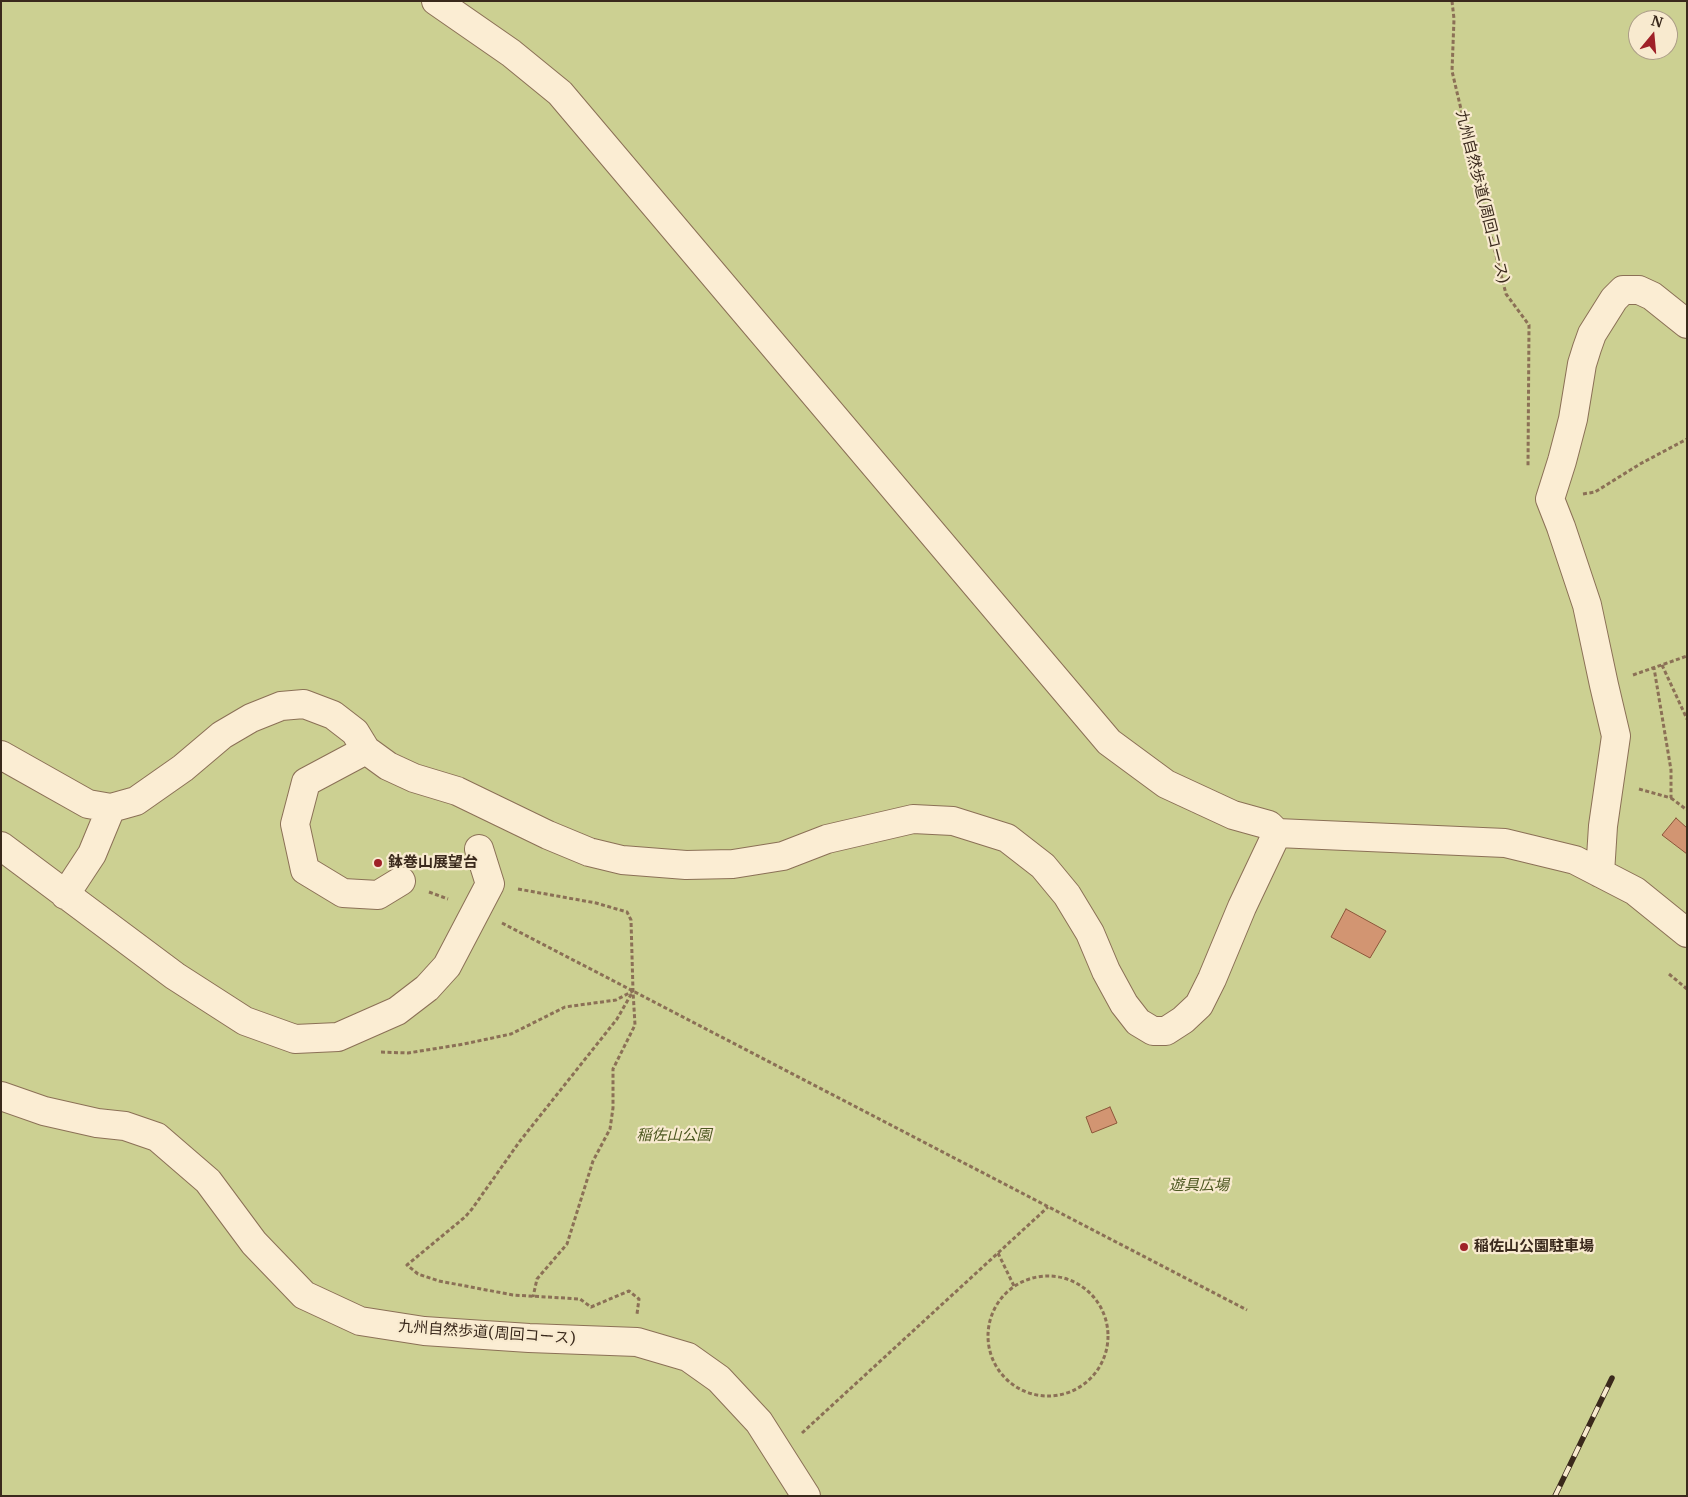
<!DOCTYPE html>
<meta charset="utf-8">
<style>
body{margin:0}
#map{position:relative;width:1688px;height:1497px;overflow:hidden;background:#f1e0bf;font-family:Merriweather,serif}
canvas{display:block}
.frame{position:absolute;inset:0;border:2px solid #3a291c;pointer-events:none}
.north{position:absolute;left:1628px;top:10px;width:50px;height:50px;box-sizing:border-box;background:#f8eacf;border:1px solid #ac9d87;border-radius:50%;rotate:17deg;font-size:14px;font-weight:700;line-height:20px;text-align:center;color:#3a291c}
.north::after{content:'';display:block;margin:auto;width:18px;height:22px;background:#9f2128;clip-path:polygon(50% 0,100% 100%,50% 72%,0 100%)}
</style>
<div id="map">
<canvas width="1688" height="1497"></canvas>
<div class="frame"></div>
<div class="north">N</div>
</div>
<script>
const g = document.querySelector('canvas').getContext('2d');
g.lineJoin = 'round';
function fillPath(path, color) {
  g.fillStyle = color;
  g.fill(path, 'evenodd');
}
function toPath(rows) {
  const path = new Path2D();
  for (const r of rows) {
    if (r.length === 3) {
      path.moveTo(r[0] + r[2], r[1]);
      path.arc(r[0], r[1], r[2], 0, 2 * Math.PI);
      continue;
    }
    path.moveTo(r[0], r[1]);
    for (let i = 2; i < r.length; i += 2) path.lineTo(r[i], r[i + 1]);
  }
  return path;
}
function stroke(path, color, width, dash) {
  g.strokeStyle = color;
  g.lineWidth = width;
  g.lineCap = dash ? 'butt' : 'round';
  g.setLineDash(dash || []);
  g.stroke(path);
}
function label(font, color, halo, rows, align = 'center') {
  g.font = font + ' Merriweather,"Noto Sans JP",serif';
  g.lineWidth = 4.5;
  g.setLineDash([]);
  g.textBaseline = 'middle';
  g.strokeStyle = halo;
  g.fillStyle = color;
  for (const [text, x, y, turn = 0] of rows) {
    g.save();
    g.translate(x, y);
    g.rotate((+turn || 0) * Math.PI / 180);
    g.textAlign = isNaN(turn) ? turn : align;
    if (halo) g.strokeText(text, 0, 0);
    g.fillText(text, 0, 0);
    g.restore();
  }
}
fillPath(toPath([
 [1,1,1687,1,1687,1496,1,1496],
 [1638,20,1668,20,1668,50,1638,50]
]), '#ccd092');
const building = toPath([
 [1676,818,1687,828,1687,854,1662,835,1676,818],
 [1346,909,1386,931,1370,958,1331,937,1346,909],
 [1110,1107,1117,1123,1092,1133,1086,1117,1110,1107]
]);
fillPath(building, '#d29572');
stroke(building, '#8c563a', 1);
const minor = toPath([
 [436,1,511,53,560,93,1109,742,1166,784,1233,815,1269,825,1277,833,1505,843,1575,860,1635,891,1687,933],
 [366,750,306,782,295,824,305,870,343,893,378,895,401,881],
 [1,755,88,804,111,808,136,801,183,768,222,735,251,718,281,706,304,704,333,715,355,732,366,750,388,766,414,778,457,791,548,835,589,852,622,860,686,865,733,864,783,856,827,839,913,819,953,821,1007,838,1043,866,1067,895,1090,933,1106,971,1124,1004,1138,1022,1153,1031,1166,1031,1183,1020,1199,1005,1212,979,1242,907,1277,833],
 [1,846,175,976,245,1021,295,1039,338,1037,397,1011,427,988,447,966,490,884,479,849],
 [1600,873,1603,826,1616,736,1604,685,1587,605,1561,527,1550,499,1562,461,1573,419,1582,364,1587,348,1592,334,1614,299,1623,290,1639,290,1652,296,1687,324],
 [65,895,92,854,111,808],
 [1,1096,44,1111,97,1123,125,1126,157,1137,208,1181,254,1243,304,1295,360,1321,424,1331,529,1338,637,1342,688,1357,719,1379,759,1422,806,1496]
]);
stroke(minor, '#8b7056', 30);
stroke(toPath([
 [1452,1,1454,19,1452,71,1488,224,1506,294,1529,325,1528,466],
 [1583,494,1595,492,1640,464,1687,439],
 [1662,665,1687,719],
 [1633,675,1687,656],
 [1639,789,1671,798,1671,770,1654,668],
 [1671,798,1687,810],
 [518,889,596,903,627,912,631,920,633,991,617,1019,520,1141,472,1209,465,1217,407,1265,418,1274,439,1281,513,1295,580,1299,591,1307,629,1291,639,1299,637,1314],
 [429,892,448,899],
 [502,923,1247,1310],
 [1669,974,1687,989],
 [381,1052,408,1053,464,1044,511,1034,565,1007,616,1000,633,991,635,1025,613,1069,613,1108,610,1129,593,1161,567,1244,537,1279,533,1297],
 [998,1253,1014,1286],
 [1048,1336,60],
 [802,1433,1048,1207]
]), '#8b7056', 3, [4, 2.5]);
stroke(minor, '#fbedd3', 28);
const rail = toPath([
 [1555,1496,1612,1378]
]);
stroke(rail, '#3a291c', 5.5);
stroke(rail, '#f8eacf', 4, [11]);
for (const [x, y, r, color] of [
 [378,863,5,"#9f2128"],
 [1464,1247,5,"#9f2128"]
]) {
  const dot = new Path2D();
  dot.arc(x, y, r, 0, 2 * Math.PI);
  g.fillStyle = color;
  g.fill(dot);
  stroke(dot, '#f8eacf', 2);
}
label('15px', '#3a291c', '#f8eacf', [
 ["九州自然歩道(周回コース)",1482,197,76],
 ["九州自然歩道(周回コース)",487,1333,4]
]);
label('bold 15px', '#3a291c', '#f8eacf', [
 ["鉢巻山展望台",388,863],
 ["稲佐山公園駐車場",1474,1247]
], 'left');
label('italic 15px', '#4d5821', '#f8eacf', [
 ["稲佐山公園",674,1136],
 ["遊具広場",1199,1186]
]);
</script>
